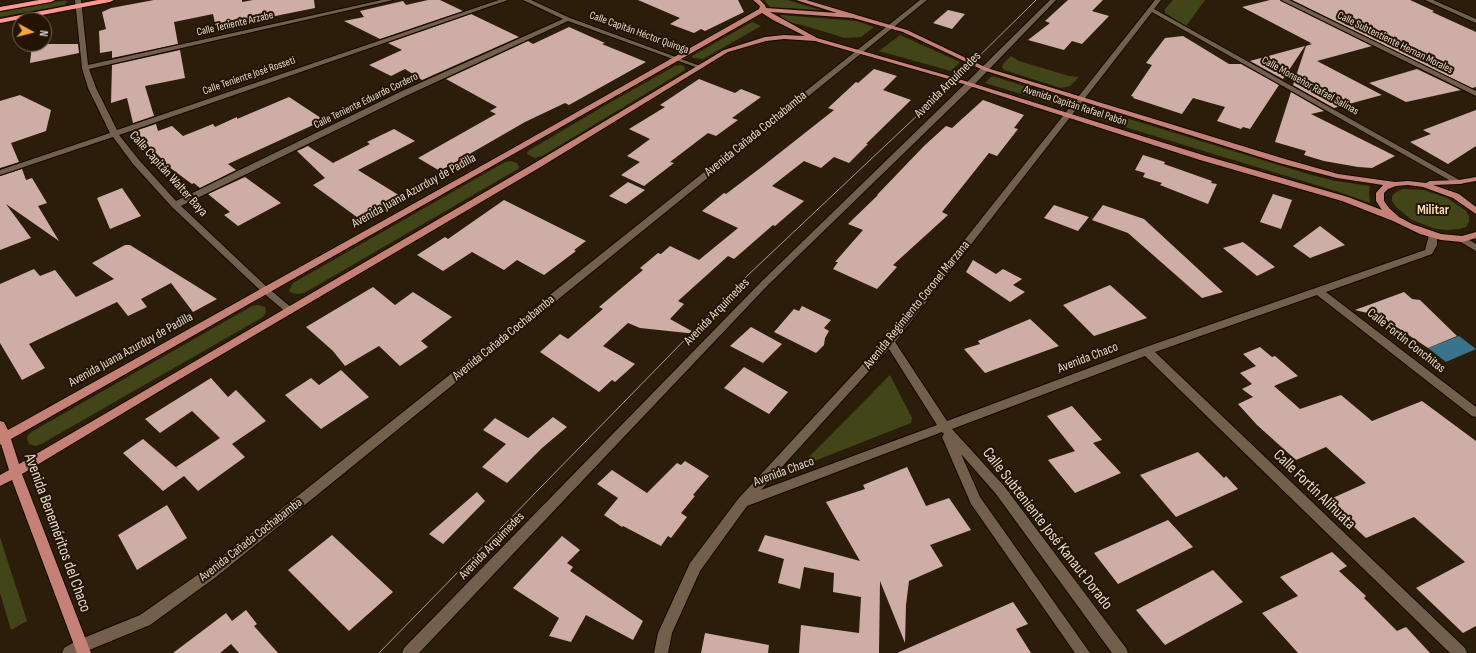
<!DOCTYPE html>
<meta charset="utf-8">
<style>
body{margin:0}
#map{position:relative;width:1476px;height:653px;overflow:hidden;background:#2c1d0b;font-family:"Sofia Sans Condensed",sans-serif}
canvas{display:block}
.north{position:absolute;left:12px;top:12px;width:40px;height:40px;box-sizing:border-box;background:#231403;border:1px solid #6f6253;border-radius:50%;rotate:97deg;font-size:11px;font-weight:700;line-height:16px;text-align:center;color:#e1d7cc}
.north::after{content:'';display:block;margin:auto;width:14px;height:18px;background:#f6a246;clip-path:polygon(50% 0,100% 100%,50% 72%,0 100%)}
</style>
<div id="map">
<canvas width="1476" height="653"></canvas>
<div class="north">N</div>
</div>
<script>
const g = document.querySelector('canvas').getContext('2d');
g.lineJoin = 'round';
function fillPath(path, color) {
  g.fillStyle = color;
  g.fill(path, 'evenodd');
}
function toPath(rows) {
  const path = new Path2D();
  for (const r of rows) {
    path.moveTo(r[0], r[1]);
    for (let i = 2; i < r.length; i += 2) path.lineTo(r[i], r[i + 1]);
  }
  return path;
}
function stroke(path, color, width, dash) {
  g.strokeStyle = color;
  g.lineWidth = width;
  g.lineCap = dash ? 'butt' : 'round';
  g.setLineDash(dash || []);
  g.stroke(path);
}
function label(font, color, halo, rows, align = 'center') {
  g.font = font + ' "Sofia Sans Condensed",sans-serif';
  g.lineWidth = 4;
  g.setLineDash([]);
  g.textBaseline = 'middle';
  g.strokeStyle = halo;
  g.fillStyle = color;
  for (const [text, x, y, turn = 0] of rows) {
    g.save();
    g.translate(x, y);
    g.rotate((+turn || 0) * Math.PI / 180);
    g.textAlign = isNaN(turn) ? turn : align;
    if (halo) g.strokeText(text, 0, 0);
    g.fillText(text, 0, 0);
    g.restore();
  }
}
fillPath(toPath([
 [764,0,787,0,821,10,770,7],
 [1173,0,1205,0,1186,26,1165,13,1165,9],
 [62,1,68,1,64,5,0,17,0,12],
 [780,15,857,21,874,27,861,37,845,38,802,25,787,22],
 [752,22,761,26,703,59,693,58,692,56],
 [900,35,960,62,951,71,879,51],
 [1011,56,1019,61,1069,76,1079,77,1070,86,1061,88,1004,70,1002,67,1003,64],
 [680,65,684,66,685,70,542,156,535,158,527,154,528,151,604,106,675,66],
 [992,76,1060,97,1054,104,985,83],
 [1097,109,1311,175,1336,181,1370,186,1369,192,1370,203,1339,192,1092,117],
 [511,161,517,163,519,166,518,169,304,293,298,294,292,293,289,291,293,283,505,162],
 [1403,189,1424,190,1447,198,1465,210,1469,216,1469,222,1466,227,1459,229,1448,230,1436,229,1412,220,1396,207,1392,201,1392,196,1396,192],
 [258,305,265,307,266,312,263,317,43,443,36,446,29,444,27,439,28,435,33,431,252,306],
 [890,375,912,418,911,423,799,467],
 [0,537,27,621,11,630,0,593]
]), '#414518');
fillPath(toPath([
 [1459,336,1476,349,1446,362,1428,348]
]), '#39738c');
fillPath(toPath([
 [154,0,242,0,242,2,253,0,314,0,315,8,216,28,213,14,174,22,178,44,112,58,112,51,100,53,99,31,106,29,102,12,111,8],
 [428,0,440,0,463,11,380,39,344,21,364,17,360,11,403,1,406,5],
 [638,0,738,0,744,12,705,31,701,29,694,33,670,24,680,18],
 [1068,0,1103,0,1092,11,1109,16,1082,44,1072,41,1064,50,1028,40,1050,23,1045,21],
 [1270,0,1280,0,1372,46,1317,61,1382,95,1334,108,1293,85,1306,46,1312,44,1309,43,1311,43,1242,7],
 [1292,0,1410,0,1434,11,1432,12,1476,32,1476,87,1472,88],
 [948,10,965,14,952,29,933,23],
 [471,14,519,37,422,80,405,69,391,76,369,65,402,50,388,43],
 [569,27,605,43,602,44,646,62,569,105,565,103,525,122,440,171,418,158,496,114,490,111,497,107,446,79,528,41,533,44],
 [1183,36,1229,64,1241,64,1279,85,1250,129,1243,127,1241,129,1217,121,1225,107,1193,98,1182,114,1133,98,1134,97,1131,96,1152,65,1146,63,1165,38],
 [32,44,78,44,79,53,30,63],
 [1305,46,1283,79,1250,61],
 [180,50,185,78,145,86,154,116,133,123,127,98,111,103,112,65],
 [874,69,897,76,883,90,911,100,866,144,868,144,849,163,834,157,821,168,804,161,772,186,804,201,775,226,773,225,734,259,728,256,678,301,684,304,670,319,697,334,640,328,628,323,603,346,635,364,615,382,612,380,599,392,540,352,560,334,568,339,603,309,599,307,643,270,640,268,658,253,661,254,670,246,699,260,738,228,702,211,724,193,726,194,763,166,834,110,828,108,856,82,858,83],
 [1417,69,1461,90,1406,102,1369,83],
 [699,79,735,93,741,89,761,97,732,118,738,120,716,136,708,133,670,162,674,163,644,186,621,175,640,162,627,156,650,139,629,129,665,107,660,105],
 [1291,92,1324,111,1311,114,1395,156,1372,168,1358,167,1324,161,1304,155,1306,151,1275,142],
 [20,95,51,110,46,131,11,143,19,162,0,168,0,101],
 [289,97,324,120,228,164,236,170,200,188,194,183,192,184,161,161,163,160,136,134,135,131,156,124,158,131,172,126,183,136,213,124,215,127,237,117,237,119],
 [983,100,1024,115,1014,128,1018,129,997,156,989,153,942,212,948,215,893,265,897,267,877,289,833,269,838,262,835,262,863,230,848,224,878,195,877,195,924,146,946,126,952,128],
 [1476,110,1476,146,1448,164,1410,142,1431,134,1423,130],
 [394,129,415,141,358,170,405,199,365,223,313,185,325,178,297,151,308,146,333,163,370,144,367,142],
 [1143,155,1165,162,1164,164,1212,181,1211,183,1217,184,1208,204,1160,185,1162,183,1143,177,1145,173,1135,170],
 [22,169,26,180,32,178,47,203,38,206,59,241,6,204,31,238,0,250,0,176],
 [245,177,281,203,238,226,224,215,230,212,208,194],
 [628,182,645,190,626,204,609,196],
 [122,188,141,216,110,229,97,198],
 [1273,194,1292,200,1281,229,1260,222],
 [504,200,586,241,574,250,576,251,544,275,517,260,504,270,472,252,443,271,417,255,445,237,448,239],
 [1054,205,1089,217,1078,231,1044,218],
 [1103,205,1144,219,1223,292,1202,298,1128,233,1092,220],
 [1320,226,1345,245,1310,258,1293,246],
 [1243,242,1275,267,1257,276,1223,248],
 [125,245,130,245,217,299,193,312,171,283,141,299,147,307,128,316,117,302,29,344,45,368,22,380,0,343,0,284,34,269,40,276,55,270,76,297,114,279,92,263],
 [973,260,996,274,1003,269,1022,279,1013,285,1025,292,1010,302,966,272],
 [1110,285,1147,318,1094,336,1063,305],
 [373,287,395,305,413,292,452,317,421,341,428,347,400,366,379,346,345,366,333,351,306,327],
 [1404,292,1412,299,1420,300,1457,336,1428,348,1380,316,1355,310],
 [802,306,831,320,824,328,829,331,825,338,824,345,816,353,774,332,794,309,799,311],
 [1030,319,1059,346,985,373,964,349,980,344,978,341],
 [751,327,782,344,763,363,730,346],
 [1260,347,1272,357,1275,356,1298,376,1274,386,1300,409,1341,395,1372,421,1422,401,1476,441,1476,626,1463,633,1416,588,1465,562,1414,517,1366,538,1326,501,1366,483,1326,447,1296,460,1257,425,1238,404,1253,397,1242,389,1252,384,1240,373,1256,366,1243,354],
 [744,367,788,392,769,414,724,388],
 [341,370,369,397,321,429,285,395,311,378,319,385],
 [211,378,228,397,236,390,266,421,232,444,245,457,198,491,184,476,163,491,123,453,143,439,179,470,176,467,220,438,192,411,160,433,145,419],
 [1072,406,1102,440,1093,443,1121,473,1075,493,1048,460,1075,451,1047,416],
 [553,417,567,427,542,448,507,483,482,467,506,444,483,430,495,418,528,438],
 [1198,452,1224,478,1226,476,1238,489,1176,517,1140,475],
 [685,461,709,476,693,495,695,496,681,513,687,517,671,538,668,536,661,546,623,526,622,527,604,515,618,498,597,484,612,470,647,493,677,463,681,465],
 [907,467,926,506,949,498,971,530,930,545,943,566,909,581,906,605,905,643,880,581,879,653,799,653,801,625,859,633,861,597,833,592,834,573,804,567,800,589,778,583,784,559,758,551,765,535,860,561,826,502,865,489,863,485],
 [477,492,485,501,443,544,429,534],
 [167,505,187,538,137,570,118,535],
 [1168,520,1193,547,1118,584,1094,553],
 [332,535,393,592,349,631,288,570],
 [562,536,580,550,567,563,573,567,570,571,643,621,633,640,586,615,571,642,549,636,559,618,513,588],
 [1332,552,1347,566,1339,571,1366,596,1364,598,1397,631,1406,627,1430,653,1298,653,1262,613,1298,596,1280,577],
 [1213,570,1243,602,1165,645,1136,610],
 [1013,602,1028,624,1016,629,1031,653,897,653],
 [246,610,257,624,254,626,278,653,239,653,231,644,220,653,173,653,226,613,232,621],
 [705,633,769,645,768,653,701,653]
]), '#cdada6');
const minor = toPath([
 [75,0,81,0,88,65,382,0,393,0,89,69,96,88,117,130,499,0,508,0,119,135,139,160,176,201,402,91,563,19,523,0,531,0,570,18,703,67,698,68,568,21,408,95,181,206,268,288,292,308,294,310,292,312,289,313,286,312,262,292,172,207,133,164,113,137,0,175,0,170,110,133,88,88,82,68,75,0],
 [920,0,927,0,216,577,150,625,82,653,62,653,64,648,76,641,140,615,206,569,920,0],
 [1050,0,1056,0,973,86,767,286,419,653,402,653,404,648,761,282,967,82,1050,0],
 [1155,0,1161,0,1154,9,1463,182,1462,184,1456,184,1152,12,895,342,947,421,1143,348,1425,250,1429,235,1433,232,1436,233,1437,235,1437,245,1432,254,1326,292,1476,407,1476,417,1472,416,1317,295,1155,352,1465,648,1467,653,1450,653,1145,356,952,429,1004,486,1126,648,1128,653,1112,653,996,494,961,454,980,497,1090,653,1075,653,971,504,942,437,944,434,942,432,747,506,700,571,672,633,668,653,654,653,658,633,690,563,738,499,886,339,1155,0],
 [889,349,937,425,761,490,889,349],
 [1281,0,1289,0,1476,91,1476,96,1281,0],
 [1425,0,1433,0,1476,19,1476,23,1425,0],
 [1462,236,1476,244,1476,251,1459,241,1458,239,1462,236]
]);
const major = toPath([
 [753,0,760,0,765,5,766,8,837,13,796,0,806,0,907,30,987,68,1285,159,1338,174,1395,182,1408,181,1426,183,1430,181,1459,180,1476,177,1476,181,1459,184,1433,185,1459,194,1476,207,1476,214,1453,198,1423,187,1408,185,1396,186,1388,189,1384,193,1384,201,1389,208,1399,217,1412,224,1441,234,1462,236,1476,232,1476,238,1462,242,1441,240,1420,234,1393,221,1342,201,1200,160,945,78,815,41,784,39,766,41,728,52,539,168,168,386,22,474,91,653,77,653,12,480,0,486,0,475,9,470,1,444,0,445,0,421,4,422,8,430,508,151,759,9,760,6,753,0],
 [770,12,853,18,903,32,983,70,1279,163,1337,178,1383,185,1376,193,1376,201,1382,210,1348,197,1206,156,949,76,817,38,770,12],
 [762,13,773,20,805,36,784,35,765,37,724,50,533,164,19,464,11,439,762,13]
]);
const highway = toPath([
 [39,0,55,0,51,2,0,11,0,7,39,0],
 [98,0,114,0,110,2,0,23,0,19,98,0]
]);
stroke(minor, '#140700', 2);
stroke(major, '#140700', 2);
stroke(highway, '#140700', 2);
fillPath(minor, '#72604c');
fillPath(major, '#c58176');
fillPath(highway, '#fc9792');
stroke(toPath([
 [379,653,748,275,956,79,1036,0]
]), '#a5998c', 1);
label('11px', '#e1d7cc', '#231403', [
 ["Calle Teniente Arzabe",235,24,-13],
 ["Calle Capitán Héctor Quiroga",639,33,20],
 ["Calle Subtentiente Hernan Morales",1395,43,26],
 ["Calle Teniente José Rosseti",249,76,-19],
 ["Calle Monseñor Rafael Salinas",1310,86,29],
 ["Calle Teniente Eduardo Cordero",366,101,-26],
 ["Avenida Capitán Rafael Pabón",1075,106,18]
]);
label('13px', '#e1d7cc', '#231403', [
 ["Avenida Arquímedes",948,85,-45],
 ["Avenida Cañada Cochabamba",756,134,-39],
 ["Calle Capitán Walter Baya",168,174,48],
 ["Avenida Juana Azurduy de Padilla",414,191,-29],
 ["Avenida Regimiento Coronel Marzana",917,305,-51],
 ["Avenida Arquímedes",717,312,-46],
 ["Avenida Cañada Cochabamba",504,338,-39],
 ["Calle Fortín Conchitas",1406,341,38],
 ["Avenida Juana Azurduy de Padilla",131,350,-29],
 ["Avenida Chaco",1088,358,-21],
 ["Avenida Chaco",784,472,-20],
 ["Avenida Cañada Cochabamba",251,540,-38],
 ["Avenida Arquímedes",492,546,-46]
]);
label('bold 14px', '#fcd9b7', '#231403', [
 ["Militar",1433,210]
]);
label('16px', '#e1d7cc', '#231403', [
 ["Calle Fortín Alihuata",1314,490,44],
 ["Calle Subteniente José Kanaut Dorado",1047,529,52],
 ["Avenida Beneméritos del Chaco",57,533,70]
]);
</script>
